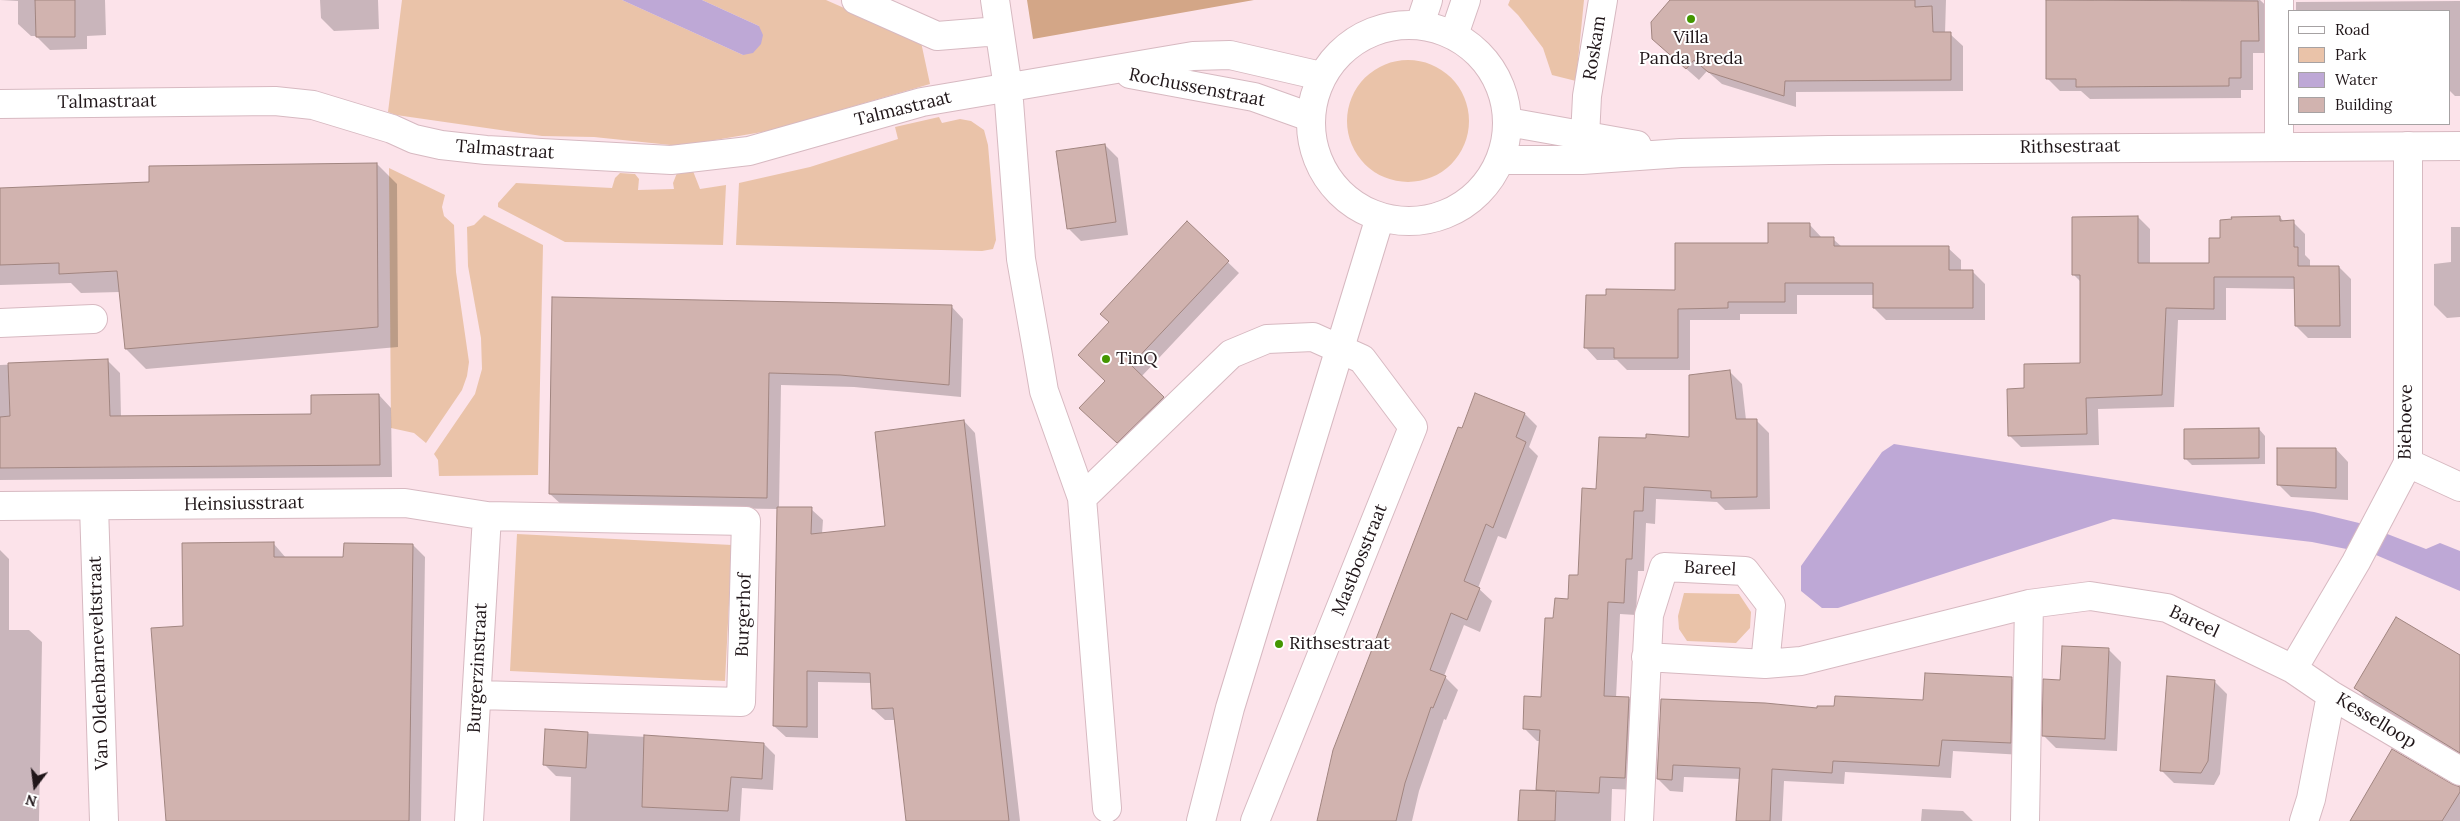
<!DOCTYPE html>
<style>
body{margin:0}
#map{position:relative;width:2460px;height:821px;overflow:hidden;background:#fce3ea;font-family:Lora,serif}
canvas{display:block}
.legend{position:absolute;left:2288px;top:10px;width:162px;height:115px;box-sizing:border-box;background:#fff;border:1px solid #a6a2a3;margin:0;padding:6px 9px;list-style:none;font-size:15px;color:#201619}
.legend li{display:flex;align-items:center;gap:10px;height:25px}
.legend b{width:25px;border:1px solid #a6a2a3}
.north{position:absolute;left:10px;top:761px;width:50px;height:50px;-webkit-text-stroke:4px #fff;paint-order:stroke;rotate:195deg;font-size:14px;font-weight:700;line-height:20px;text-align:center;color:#201619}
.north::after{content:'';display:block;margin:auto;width:18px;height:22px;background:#201619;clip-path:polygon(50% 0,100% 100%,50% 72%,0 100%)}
</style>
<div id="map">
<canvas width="2460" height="821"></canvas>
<ul class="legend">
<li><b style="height:6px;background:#fff"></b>Road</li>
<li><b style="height:14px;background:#eac3a9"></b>Park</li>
<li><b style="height:14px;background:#bea8d6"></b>Water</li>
<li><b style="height:14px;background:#d1b3af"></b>Building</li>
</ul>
<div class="north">N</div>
</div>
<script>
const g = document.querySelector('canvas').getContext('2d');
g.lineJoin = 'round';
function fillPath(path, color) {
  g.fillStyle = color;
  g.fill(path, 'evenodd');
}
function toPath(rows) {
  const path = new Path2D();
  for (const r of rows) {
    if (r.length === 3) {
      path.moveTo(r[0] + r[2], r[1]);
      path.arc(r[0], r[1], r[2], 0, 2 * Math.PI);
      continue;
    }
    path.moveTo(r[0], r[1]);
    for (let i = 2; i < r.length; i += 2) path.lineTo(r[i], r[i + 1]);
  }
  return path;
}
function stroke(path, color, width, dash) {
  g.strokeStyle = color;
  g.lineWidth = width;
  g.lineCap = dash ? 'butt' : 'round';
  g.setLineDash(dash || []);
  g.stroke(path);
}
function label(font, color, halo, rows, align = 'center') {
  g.font = font + ' Lora,serif';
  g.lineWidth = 4;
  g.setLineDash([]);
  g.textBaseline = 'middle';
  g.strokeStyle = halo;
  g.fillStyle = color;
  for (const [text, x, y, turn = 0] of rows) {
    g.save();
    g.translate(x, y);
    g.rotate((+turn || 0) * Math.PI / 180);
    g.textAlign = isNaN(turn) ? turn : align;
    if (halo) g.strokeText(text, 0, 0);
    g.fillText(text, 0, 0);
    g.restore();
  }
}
fillPath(toPath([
 [402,0,622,0,743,55,759,26,702,0,826,0,921,42,930,84,768,131,680,146,594,137,542,136,396,115,388,112],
 [1510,0,1584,0,1576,81,1552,75,1543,48,1518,15,1508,5],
 [1408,121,61],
 [939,117,942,123,960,119,971,121,984,130,988,145,996,240,993,249,982,251,736,245,739,183,810,167,898,139,895,127],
 [389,168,445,195,442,207,444,216,454,225,456,272,469,362,467,376,462,390,426,443,414,433,391,428],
 [693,171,700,189,726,185,723,245,565,242,498,207,498,203,516,183,612,188,615,178,620,173,635,174,639,179,638,190,674,189,673,183,677,173],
 [484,215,543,245,538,475,439,476,438,460,434,454,475,394,482,369,481,338,468,266,467,227,474,225],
 [517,534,732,545,725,681,510,671],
 [1684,593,1739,594,1751,612,1750,628,1736,643,1687,641,1679,629,1678,616]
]), '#eac3a9');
fillPath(toPath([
 [1027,0,1254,0,1033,39]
]), '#d3a687');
fillPath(toPath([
 [622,0,702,0,759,26,763,35,761,44,753,53,743,55],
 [1894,444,2314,512,2359,523,2426,549,2440,543,2460,551,2460,591,2376,555,2312,542,2113,519,1838,608,1822,608,1801,591,1801,566,1882,452]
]), '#bea8d6');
fillPath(toPath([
 [0,0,117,0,105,0,106,35,87,36,87,49,50,50,36,36,31,36,18,24,18,1],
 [320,0,378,0,379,29,334,31,321,18],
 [1672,0,1946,0,1945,34,1950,34,1963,46,1963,91,1796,92,1796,107,1722,84,1707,71,1699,80,1666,51],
 [2047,0,2094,0,2094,3,2181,3,2181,0,2260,0,2276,15,2276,53,2253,53,2253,90,2241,90,2241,98,2090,99,2081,91,2060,91,2047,78],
 [2460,1,2460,96,2455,96,2449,90,2449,11,2296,11,2296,2],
 [1105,145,1118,158,1128,235,1081,241,1069,229],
 [377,164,397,184,398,347,146,369,126,349,120,292,81,293,71,283,0,285,0,189,150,184],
 [2138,217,2150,229,2150,264,2210,264,2221,239,2280,217,2284,222,2293,222,2305,234,2305,255,2310,260,2310,267,2339,267,2351,279,2351,338,2308,338,2296,326,2296,289,2226,288,2226,320,2178,320,2174,407,2098,409,2099,445,2021,447,2009,435,2025,389,2081,364,2081,282,2074,275],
 [1187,223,1239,273,1141,377,1175,409,1129,453,1092,419,1106,381],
 [1809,224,1822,238,1833,239,1842,247,1948,248,1961,260,1961,271,1972,271,1985,284,1985,320,1886,320,1874,308,1874,295,1797,295,1797,314,1740,314,1740,320,1690,320,1690,370,1627,370,1617,360,1597,360,1585,347,1676,291],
 [2451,227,2460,227,2460,317,2447,318,2434,305,2434,264,2451,262],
 [553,299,951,306,963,319,961,397,854,387,781,385,779,508,811,509,823,520,822,534,886,527,964,421,975,433,1020,821,907,821,895,720,885,720,873,709,872,683,818,682,818,738,786,737,774,726,778,509,563,506,550,494],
 [107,360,120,373,121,417,312,415,379,395,391,408,392,477,0,480,0,365],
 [1729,371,1742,384,1746,420,1756,420,1769,433,1770,509,1725,510,1717,502,1656,499,1655,524,1646,523,1644,571,1638,571,1636,615,1620,614,1616,698,1629,698,1641,711,1638,790,1612,789,1611,821,1518,821,1538,792,1541,741,1537,741,1524,728,1542,698,1555,620,1569,600,1579,576,1598,490,1690,438],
 [1525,414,1537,426,1529,447,1538,456,1506,539,1498,536,1478,588,1492,601,1480,632,1464,625,1444,676,1458,690,1446,720,1444,719,1419,791,1412,821,1318,821,1462,430],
 [2259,429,2265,436,2265,464,2192,465,2185,458],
 [2336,449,2348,462,2348,500,2291,497,2278,484],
 [274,544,286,558,345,558,413,545,425,557,421,821,167,821,184,627],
 [0,550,9,559,9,630,29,630,42,642,39,821,0,821],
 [2108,649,2121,662,2117,751,2056,748,2043,735,2062,681],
 [2460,656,2460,757,2368,701,2356,688],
 [2011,678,2024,690,2023,755,1953,751,1951,778,1845,772,1844,784,1784,781,1782,821,1737,821,1740,779,1684,777,1683,792,1670,791,1658,779,1662,700,1818,709,1924,701],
 [2214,681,2227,694,2220,774,2214,785,2174,783,2161,770],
 [546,731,764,744,775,755,773,790,742,788,740,821,570,821,571,777,556,776,544,764],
 [2452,786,2460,787,2460,821,2352,821],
 [1922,809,1963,811,1973,821,1921,821]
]), '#0003');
const building = toPath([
 [35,0,75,0,75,37,36,37,35,0],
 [1670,0,1915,0,1915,7,1932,6,1933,32,1951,32,1951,80,1785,81,1784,96,1708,72,1694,60,1686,69,1652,39,1651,22,1670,0],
 [2046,0,2258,1,2259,41,2241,41,2241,78,2229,78,2229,86,2076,87,2076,79,2046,79,2046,0],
 [1105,144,1116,222,1067,229,1056,151,1105,144],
 [377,163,378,327,125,349,117,271,59,274,59,263,0,265,0,188,149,182,149,166,377,163],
 [2138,216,2138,263,2209,263,2209,238,2220,238,2220,220,2232,219,2231,217,2280,216,2280,221,2294,220,2294,247,2298,247,2298,266,2339,266,2340,326,2295,326,2294,277,2214,277,2214,309,2166,308,2162,395,2086,398,2087,434,2008,436,2007,389,2024,388,2024,364,2080,363,2080,275,2072,275,2072,217,2138,216],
 [1187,221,1229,261,1131,365,1164,397,1117,443,1079,408,1105,381,1078,355,1109,322,1100,314,1187,221],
 [1768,223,1810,223,1810,237,1834,237,1834,246,1949,246,1949,270,1973,270,1973,308,1873,308,1873,283,1785,283,1785,302,1728,302,1728,308,1678,309,1678,358,1614,358,1614,348,1584,348,1586,295,1606,295,1606,289,1675,290,1675,243,1768,243,1768,223],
 [552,297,952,305,949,385,840,375,769,373,767,498,549,494,552,297],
 [108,359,110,416,311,414,311,395,379,394,380,465,0,468,0,417,10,416,8,363,108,359],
 [1730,370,1736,419,1757,419,1757,497,1711,498,1711,491,1644,487,1643,511,1634,511,1632,559,1626,559,1624,603,1608,602,1604,696,1629,697,1625,778,1600,777,1599,793,1556,791,1555,821,1518,821,1520,790,1555,791,1536,790,1540,730,1523,729,1524,696,1541,697,1545,618,1553,618,1555,598,1568,599,1569,575,1578,575,1582,488,1596,489,1599,437,1646,438,1646,434,1689,437,1689,375,1730,370],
 [1475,393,1525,413,1516,437,1526,442,1493,528,1486,524,1464,581,1480,588,1467,620,1451,613,1430,670,1446,676,1433,708,1431,707,1405,783,1396,821,1317,821,1333,750,1458,427,1462,428,1475,393],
 [964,420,1009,821,906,821,893,708,872,709,870,673,807,671,807,727,773,726,777,507,812,507,811,534,885,526,875,432,964,420],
 [2259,428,2259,458,2184,459,2184,429,2259,428],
 [2277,448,2336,448,2336,488,2277,485,2277,448],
 [274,542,274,557,343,557,344,543,413,544,409,821,166,821,151,628,183,626,182,543,274,542],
 [2396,617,2460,655,2460,753,2354,688,2396,617],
 [2062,646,2109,648,2105,739,2042,736,2043,679,2060,680,2062,646],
 [1925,673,2012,677,2011,743,1942,740,1939,766,1833,761,1832,773,1772,769,1770,821,1736,821,1740,768,1673,765,1672,780,1657,779,1661,699,1765,703,1817,708,1817,706,1834,706,1835,696,1923,700,1925,673],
 [2167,676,2215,680,2208,761,2201,773,2160,771,2167,676],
 [545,729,588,732,586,768,543,765,545,729],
 [644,735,764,743,762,779,731,777,728,811,642,807,644,735],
 [2392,749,2452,784,2460,787,2460,792,2442,821,2350,821,2392,749]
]);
fillPath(building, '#d1b3af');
stroke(building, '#a18580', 1);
const street = toPath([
 [856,0,937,36,999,31],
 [995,0,1008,88,1021,259,1037,350,1044,391,1082,498,1107,808],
 [1130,74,1254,97,1310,117],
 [0,104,275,101,313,105,392,129,414,139,441,145,486,150,671,160,749,151,922,102,1193,56,1230,55,1321,76],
 [1585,137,1587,96,1603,0],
 [2279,146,2279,0],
 [0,323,93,319],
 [2408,463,2460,487],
 [1082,498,1231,354,1267,339,1313,337,1362,359,1413,427,1255,821],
 [0,506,405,503,487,516,746,521,741,702,477,695],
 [94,506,104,821],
 [1646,657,1765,664,1801,661,2029,604,2090,596,2167,608,2293,669,2331,695,2460,771],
 [2293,669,2356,562,2408,463,2408,146],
 [469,821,487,516],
 [1639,821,1649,615,1664,567,1745,571,1771,605,1765,664],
 [2025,821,2029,604],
 [2304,821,2311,799,2331,695]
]);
const secondary = toPath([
 [1420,24,1428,0],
 [1409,123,98],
 [1454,35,1466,0],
 [1508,122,1637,145],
 [1501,160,1582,160,1681,153,1829,150,2460,146],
 [1201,821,1230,708,1380,217]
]);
stroke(street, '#d7b9c1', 30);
stroke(secondary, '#d7b9c1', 30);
stroke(street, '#fff', 28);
stroke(secondary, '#fff', 28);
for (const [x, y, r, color] of [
 [1691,19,5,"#449600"],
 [1106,359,5,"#449600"],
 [1279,644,5,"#449600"]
]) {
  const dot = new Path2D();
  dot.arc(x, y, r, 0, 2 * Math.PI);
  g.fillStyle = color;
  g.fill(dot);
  stroke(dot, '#fff', 2);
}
label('18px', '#201619', '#fff', [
 ["Villa",1691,38,"center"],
 ["Panda Breda",1691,59,"center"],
 ["TinQ",1116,359],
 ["Rithsestraat",1289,644]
], 'left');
label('18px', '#201619', '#fff', [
 ["Roskam",1595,48,-81],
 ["Rochussenstraat",1197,88,11],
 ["Talmastraat",107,102,-1],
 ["Talmastraat",903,109,-14],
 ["Rithsestraat",2070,147,-1],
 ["Talmastraat",505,150,4],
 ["Biehoeve",2406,422,-89],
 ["Heinsiusstraat",244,504,-1],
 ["Mastbosstraat",1360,560,-68],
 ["Bareel",1710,569,3],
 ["Burgerhof",744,615,-88],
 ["Bareel",2194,622,25],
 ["Van Oldenbarneveltstraat",99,663,-92],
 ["Burgerzinstraat",478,668,-87],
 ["Kesselloop",2376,721,31]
]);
</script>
